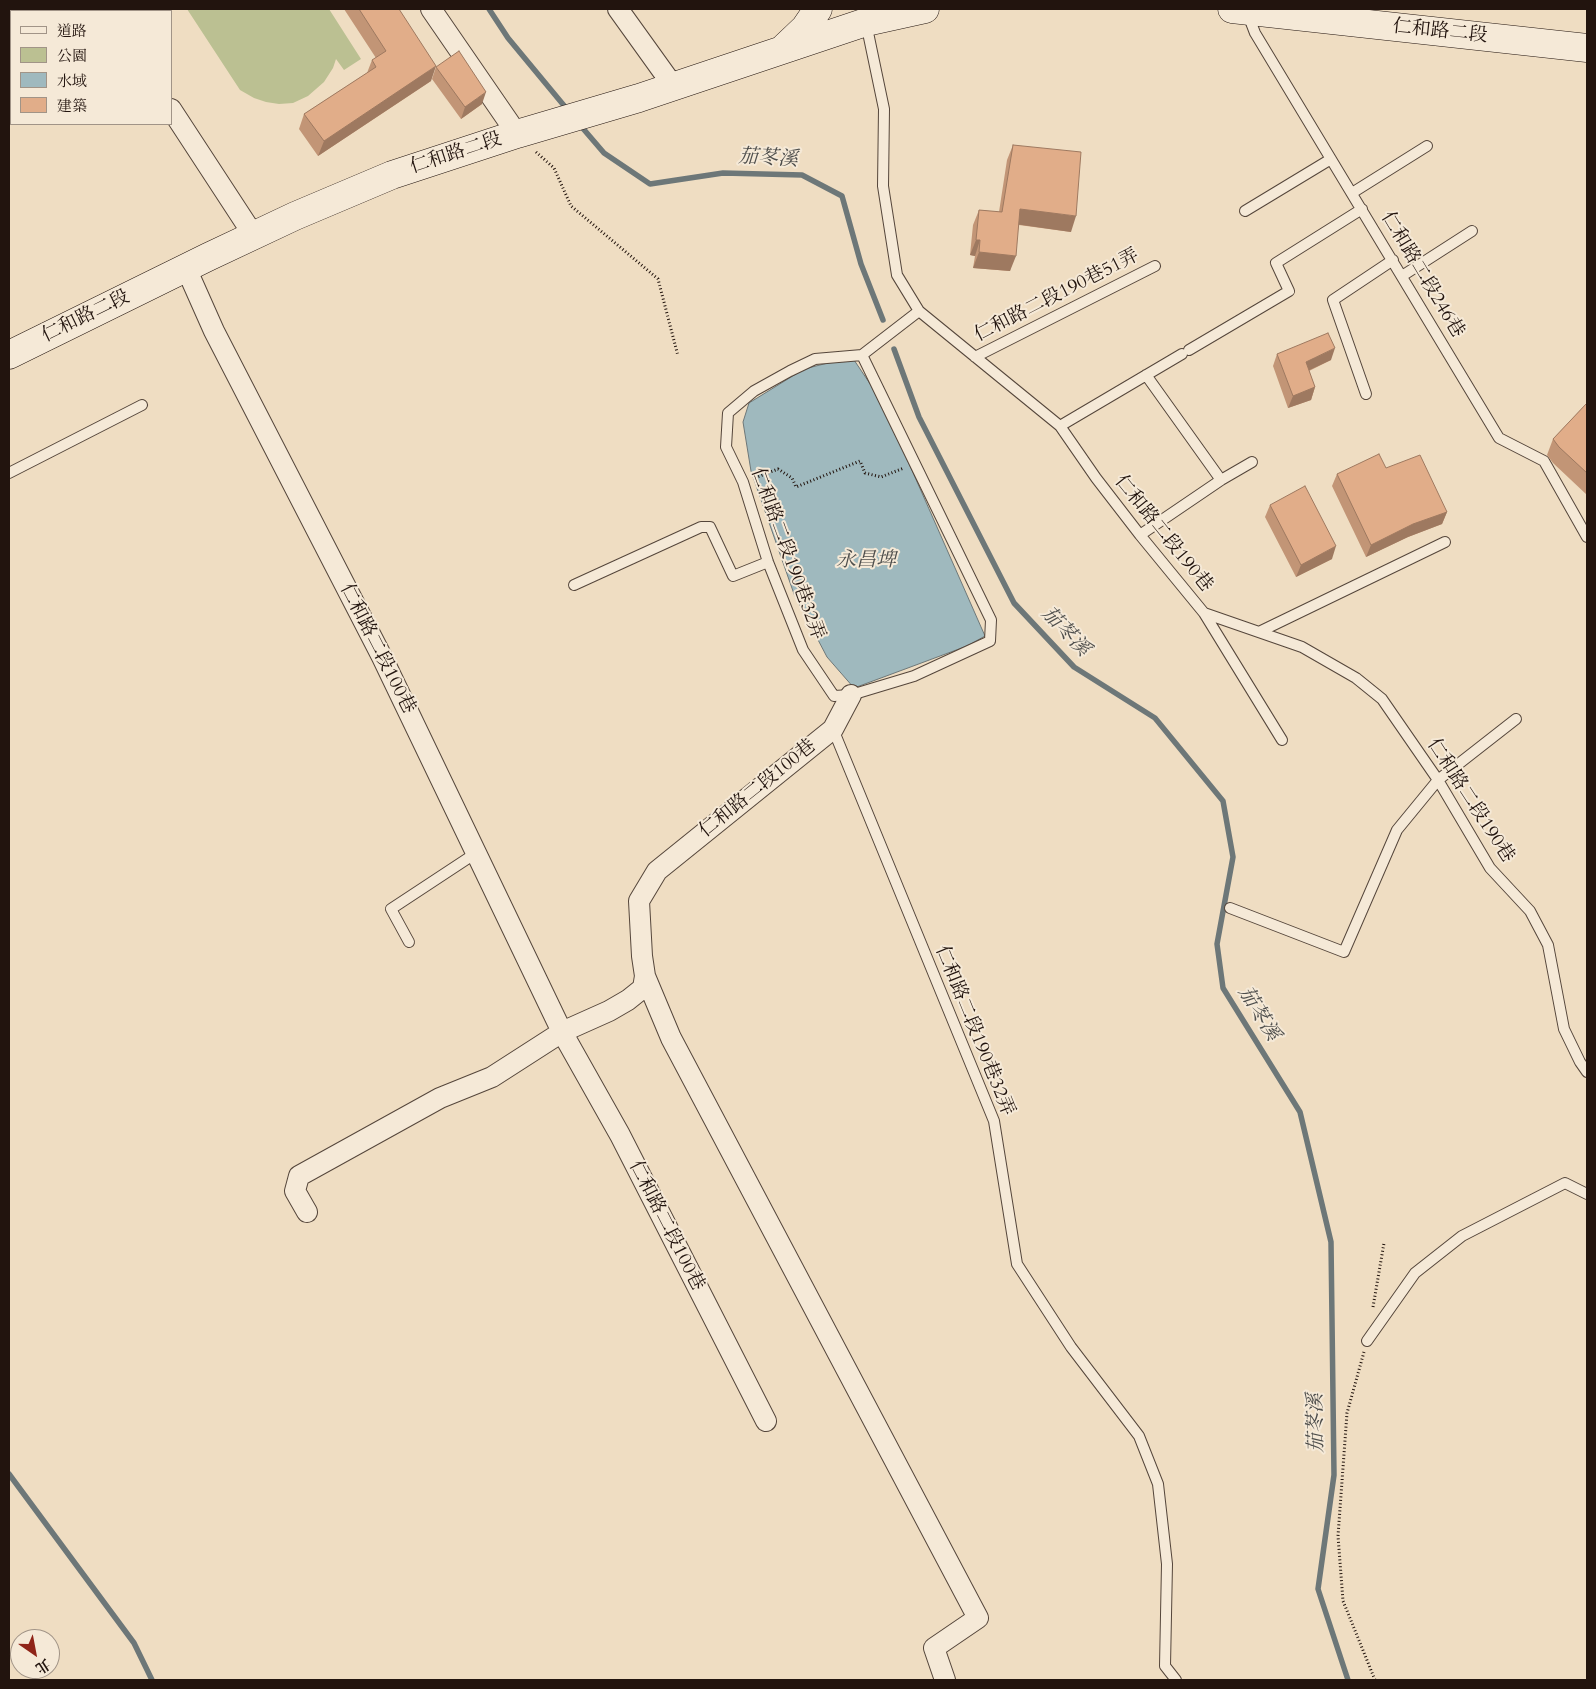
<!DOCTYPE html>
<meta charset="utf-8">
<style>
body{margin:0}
#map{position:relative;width:1596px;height:1689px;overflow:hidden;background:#efddc2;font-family:Cardo,"Noto Serif TC",serif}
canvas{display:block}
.frame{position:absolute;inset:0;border:10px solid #22140e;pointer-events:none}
.legend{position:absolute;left:10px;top:10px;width:162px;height:115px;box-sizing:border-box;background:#f5e9d7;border:1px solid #a19487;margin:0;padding:6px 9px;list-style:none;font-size:15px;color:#22140e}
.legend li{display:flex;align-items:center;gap:10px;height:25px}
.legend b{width:25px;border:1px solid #a19487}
.north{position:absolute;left:10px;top:1629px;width:50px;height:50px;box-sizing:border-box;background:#f5e9d7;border:1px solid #a19487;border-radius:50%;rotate:147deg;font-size:14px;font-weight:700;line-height:20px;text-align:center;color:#22140e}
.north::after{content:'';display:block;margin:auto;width:18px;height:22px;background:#8f2418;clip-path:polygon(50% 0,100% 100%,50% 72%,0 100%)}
</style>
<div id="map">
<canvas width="1596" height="1689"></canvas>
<div class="frame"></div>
<ul class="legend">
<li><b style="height:6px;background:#f5e9d7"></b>道路</li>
<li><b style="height:14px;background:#bbc092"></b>公園</li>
<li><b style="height:14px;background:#9fb9be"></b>水域</li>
<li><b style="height:14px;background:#e1ad89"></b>建築</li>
</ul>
<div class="north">北</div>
</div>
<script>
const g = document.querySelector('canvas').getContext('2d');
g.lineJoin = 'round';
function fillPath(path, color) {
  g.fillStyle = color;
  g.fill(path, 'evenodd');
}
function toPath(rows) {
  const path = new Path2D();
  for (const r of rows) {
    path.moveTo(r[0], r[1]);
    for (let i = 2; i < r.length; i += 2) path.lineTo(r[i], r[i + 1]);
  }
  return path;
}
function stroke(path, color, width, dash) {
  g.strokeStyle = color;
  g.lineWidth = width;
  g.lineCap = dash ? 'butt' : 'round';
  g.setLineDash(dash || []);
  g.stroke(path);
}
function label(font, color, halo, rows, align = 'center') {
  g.font = font + ' Cardo,"Noto Serif TC",serif';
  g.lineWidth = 4;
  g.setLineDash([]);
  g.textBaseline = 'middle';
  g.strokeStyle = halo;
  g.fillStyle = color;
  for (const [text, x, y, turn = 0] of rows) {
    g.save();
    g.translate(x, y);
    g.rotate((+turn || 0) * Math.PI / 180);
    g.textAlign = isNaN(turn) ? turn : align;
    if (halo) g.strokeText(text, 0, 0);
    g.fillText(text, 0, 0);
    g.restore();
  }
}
fillPath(toPath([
 [187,9,329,9,361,59,344,70,336,59,333,68,324,82,308,96,293,103,279,104,266,102,254,98,240,90]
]), '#bbc092');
const water = toPath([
 [852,357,881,400,985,636,967,646,854,688,827,657,794,594,751,471,743,422,749,403,804,369,852,357]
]);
fillPath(water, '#9fb9be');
stroke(water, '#6d7778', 1);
stroke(toPath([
 [489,9,508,38,566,108],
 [580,125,604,153,650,184,723,173,802,175,842,196,861,264,883,320],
 [894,349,919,417,1014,603,1074,667,1155,718,1223,801,1233,857,1217,944,1223,988,1300,1112,1331,1242,1334,1475,1318,1589,1348,1680],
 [9,1474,134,1643,152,1680]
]), '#6d7778', 5.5);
const lane = toPath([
 [1247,12,1255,33,1499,438,1544,461,1587,537],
 [866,23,884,109,883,186,897,275,919,311,1060,426,1096,478,1140,535,1204,613,1302,647,1356,678,1382,699,1438,780,1490,868,1530,911,1548,945,1564,1029,1580,1062,1587,1072],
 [1352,193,1427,146],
 [1245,211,1331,159],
 [1402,276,1472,231],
 [1189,350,1289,291,1276,263,1362,209],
 [862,355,991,620,990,641,914,676,851,695,834,696,803,650,768,562,743,482,726,447,728,413,754,391,790,371,815,359,862,355],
 [862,355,919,311],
 [975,357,1155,266],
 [1146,375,1221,480,1252,462],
 [1366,394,1333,300,1393,260],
 [1060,426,1182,354],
 [9,473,142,405],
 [1140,535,1221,480],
 [574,585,701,527,710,527,733,576,768,562],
 [1204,613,1282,740],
 [1259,632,1445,542],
 [833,729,994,1121,1017,1264,1071,1347,1139,1436,1158,1484,1167,1564,1165,1666,1176,1680],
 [1230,908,1344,952,1397,830,1438,780,1516,719],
 [409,942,391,909,476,853],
 [1367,1341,1415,1273,1462,1236,1565,1183,1587,1194]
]);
const street = toPath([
 [106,9,108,11],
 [431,9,517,134],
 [618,9,674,87],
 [32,11,33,9],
 [9,27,11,25],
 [171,109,254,236],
 [186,268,214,331,382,657,562,1032,620,1135,766,1421],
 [645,976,671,1038,978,1618,934,1648,945,1680],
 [307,1212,295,1191,299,1176,440,1098,492,1077,562,1032,609,1011,628,1000,643,988,645,976,642,956,639,901,657,871,833,729,851,695]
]);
const secondary = toPath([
 [1232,9,1587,48],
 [785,47,805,28,818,9],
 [9,355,208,257,295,216,392,175,517,134,639,98,866,22,925,9]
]);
stroke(lane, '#55463b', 12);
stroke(street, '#55463b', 22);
stroke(secondary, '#22140e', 29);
stroke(toPath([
 [536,152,554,168,571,206,658,279,678,356],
 [755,478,778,469,792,478,796,487,860,461,865,473,881,477,904,468],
 [1373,1307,1384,1243],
 [1364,1352,1347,1413,1338,1536,1343,1601,1375,1680]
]), '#22140e', 3, [1, 2.5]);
stroke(lane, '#f5e9d7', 10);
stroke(street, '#f5e9d7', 20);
stroke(secondary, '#f5e9d7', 28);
fillPath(toPath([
 [344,9,399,9,431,81,318,156,299,129,304,114,367,73,372,60,376,58],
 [436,67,482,104,461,119,432,79],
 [1013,145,1071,232,1019,225,1010,271,973,268,975,256,970,255,973,225,979,210,999,212,1007,160],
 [1277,354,1331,360,1309,371,1315,387,1311,400,1288,408,1273,366],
 [1587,403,1587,495,1553,463,1547,455,1553,439],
 [1386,468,1447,512,1442,524,1408,537,1366,557,1332,486,1337,474],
 [1270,505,1332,559,1296,577,1265,517]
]), '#c29576');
fillPath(toPath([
 [436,66,431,81,318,156,324,141],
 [486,92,482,104,461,119,465,107],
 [1020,209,1076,216,1071,232,1015,224],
 [976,240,980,240,975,256,970,255],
 [979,252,1016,256,1010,271,973,268],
 [1335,348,1331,360,1301,374,1306,362],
 [1315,387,1311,400,1288,408,1293,396],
 [1447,512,1442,524,1408,537,1366,557,1371,545,1413,524],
 [1336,546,1332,559,1296,577,1301,565]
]), '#9e7960');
const building = toPath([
 [359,9,399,9,436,66,324,141,304,114,376,67,372,60,386,51,359,9],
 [459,51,486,92,465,107,436,67,459,51],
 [1013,145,1081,152,1076,216,1020,209,1016,256,979,252,980,240,976,240,979,210,1002,212,1013,145],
 [1328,333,1335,348,1306,362,1315,387,1293,396,1277,354,1328,333],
 [1587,403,1587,473,1559,447,1553,439,1587,403],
 [1379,454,1386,468,1420,455,1447,512,1413,524,1371,545,1337,474,1379,454],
 [1305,486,1336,546,1301,565,1270,505,1305,486]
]);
fillPath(building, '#e1ad89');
stroke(building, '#9e7960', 1);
label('19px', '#22140e', '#f5e9d7', [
 ["仁和路二段",1440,32,6],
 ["仁和路二段",456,154,-18],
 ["仁和路二段246巷",1422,275,59],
 ["仁和路二段190巷51弄",1057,296,-27],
 ["仁和路二段",86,317,-26],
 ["仁和路二段190巷",1163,534,51],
 ["仁和路二段190巷32弄",787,554,70],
 ["仁和路二段100巷",377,649,63],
 ["仁和路二段100巷",758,789,-39],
 ["仁和路二段190巷",1470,801,57],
 ["仁和路二段190巷32弄",974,1031,68],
 ["仁和路二段100巷",666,1226,63]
]);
label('italic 20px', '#4e4e4c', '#f5e9d7', [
 ["茄苳溪",768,159,3],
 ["永昌埤",866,561],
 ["茄苳溪",1065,632,46],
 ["茄苳溪",1258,1014,58],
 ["茄苳溪",1317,1423,-91]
]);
</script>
